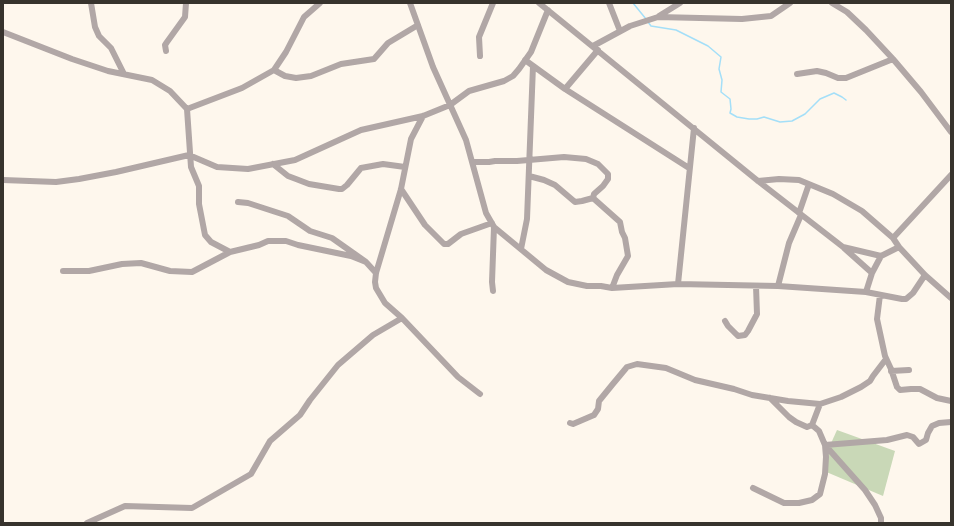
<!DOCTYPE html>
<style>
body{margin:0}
#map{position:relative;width:954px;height:526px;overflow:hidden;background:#fef7ed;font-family:"Golos Text",sans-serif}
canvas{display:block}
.frame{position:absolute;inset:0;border:4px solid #37332d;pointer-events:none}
</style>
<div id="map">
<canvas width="954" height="526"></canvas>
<div class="frame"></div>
</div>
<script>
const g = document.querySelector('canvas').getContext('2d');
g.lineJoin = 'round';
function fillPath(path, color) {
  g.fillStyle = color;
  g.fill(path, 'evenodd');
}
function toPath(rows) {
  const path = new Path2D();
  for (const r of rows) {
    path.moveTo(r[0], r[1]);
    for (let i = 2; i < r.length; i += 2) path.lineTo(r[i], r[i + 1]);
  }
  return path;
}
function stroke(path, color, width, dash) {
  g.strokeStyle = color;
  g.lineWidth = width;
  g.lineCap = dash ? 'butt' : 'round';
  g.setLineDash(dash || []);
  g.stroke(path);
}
fillPath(toPath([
 [837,430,895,451,883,496,824,471,823,461]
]), '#c9d8b7');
stroke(toPath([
 [633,3,646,19],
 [648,22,651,26,676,30,708,46,721,57,719,69,722,80,721,92,730,99,731,109,730,113,737,117,749,119,757,119,764,117,780,122,792,121,805,114,820,99,834,93,842,97,846,100]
]), '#a4dff8', 1.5);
stroke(toPath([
 [91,3,95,27,99,36,111,48,124,74],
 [410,3,433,67,466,140,486,213,494,227,546,270,568,282,587,286,601,286,612,288,678,284,778,286,866,292,902,299,906,299,913,293,925,275],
 [539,3,758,181,843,247,881,256,899,247,925,275,951,298],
 [609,3,620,31],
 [832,3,847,12,866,30,893,59,921,92,951,132],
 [659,16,680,3],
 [3,32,72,59,108,71,152,80,170,91,187,109,191,167,199,186,199,204,205,235,211,242,230,252,259,245,268,241,286,241,298,245,351,256,366,262],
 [593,46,630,26,658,17,742,19,771,16,790,3],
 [166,51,165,45,167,42,185,17,186,3],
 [480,56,479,37,493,3],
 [525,60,565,89,689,168],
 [274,70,285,76,296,78,311,76,341,64,374,59,388,43,418,25],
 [797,74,817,71,826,73,838,78,846,78,893,59],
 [565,89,598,50],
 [187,109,242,88,274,70,286,52,304,17,320,3],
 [423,116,411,139,401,189,376,273,375,282,376,288,385,303,402,318,458,377,480,394],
 [472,162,489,162,495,161,517,161,564,157,586,159,598,164,608,174,608,179,603,186,594,194,593,198,620,222,622,232,625,238,628,256,617,275,612,288],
 [273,164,288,176,296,179,309,184,339,189,342,189,347,185,361,168,383,164,405,167],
 [529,176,544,180,555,185,575,202,582,201,593,198],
 [3,180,56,182,79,179,116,172,189,155,217,167,248,169,295,160,361,130,423,116,450,105,469,91,504,81,513,76,519,69,531,52,548,10],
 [758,181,779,179,799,180,833,194,862,211,893,238,899,247],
 [401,189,425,225,444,244,448,244,461,234,492,223],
 [238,202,248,203,288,216,310,231,332,238,366,262,376,273],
 [799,213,809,184],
 [893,238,951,175],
 [844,248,872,273],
 [521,249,527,219,533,66],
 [63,271,89,271,122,264,141,263,170,271,192,272,230,252],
 [678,284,694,128],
 [778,286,789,243,801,215],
 [493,291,492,282,494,227],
 [866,292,872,273,881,256],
 [880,295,877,319,885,356,891,369,897,387,900,390,911,389,920,389,937,398,951,401],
 [725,321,728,326,738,336,745,335,748,331,757,314,756,286],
 [891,371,909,370],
 [770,398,789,417,796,422,807,427,812,425,820,404,841,397,861,387,870,381,873,376,886,359],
 [570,423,573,424,594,415,598,409,599,401,612,385,627,367,637,364,666,368,695,380,734,389,752,395,788,401,820,404],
 [825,445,887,440,907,435,913,437,919,444,926,440,928,433,932,426,939,423,951,422],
 [825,445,865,490,875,505,881,518,881,523],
 [753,488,784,503,799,503,812,500,820,494,825,474,826,457,825,445,819,431,812,425],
 [87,523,125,506,192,508,251,474,270,441,300,415,310,400,338,365,373,335,402,318]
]), '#b1a7a6', 6);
</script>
